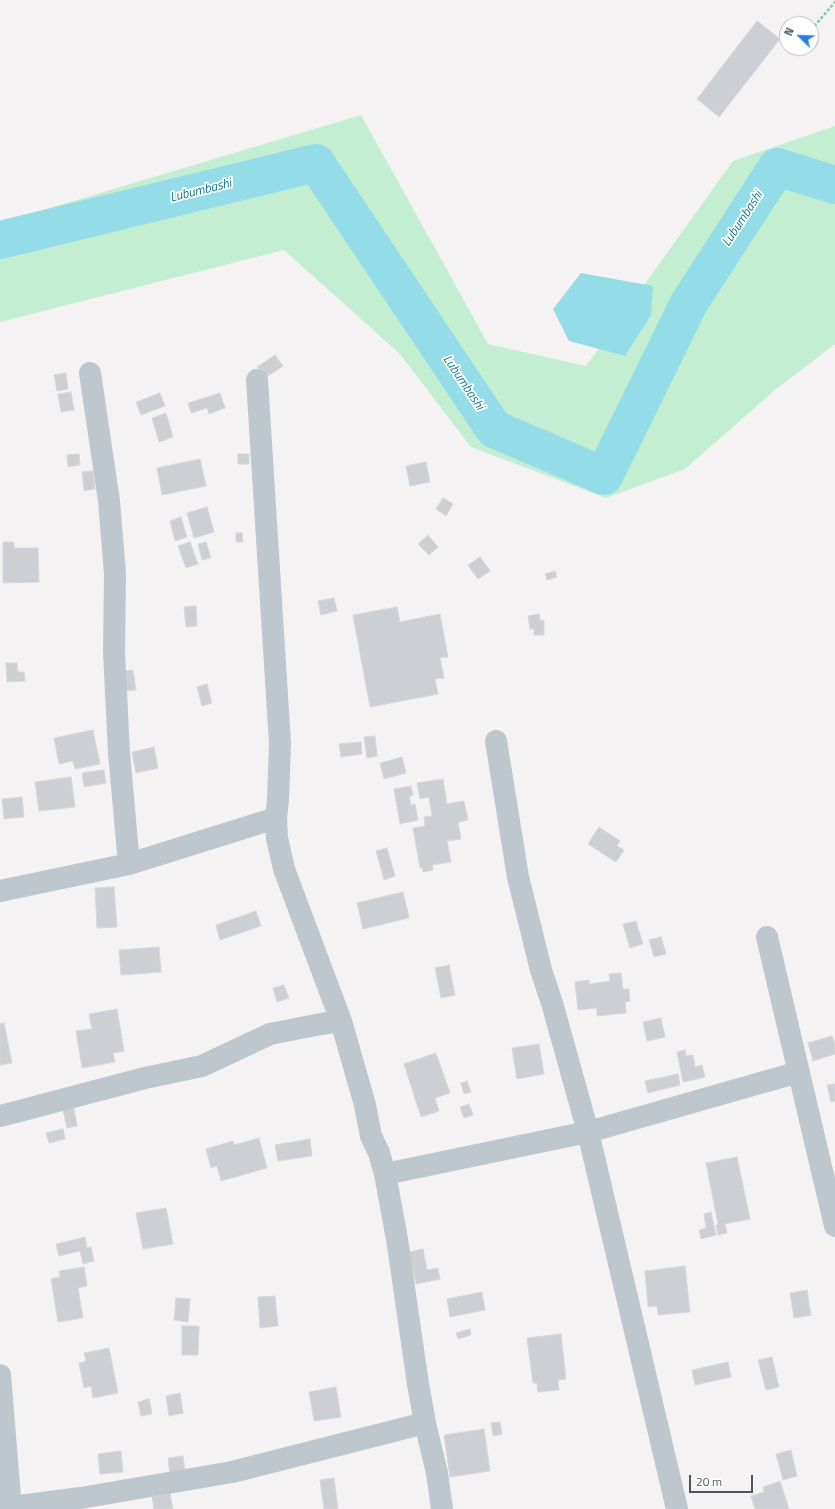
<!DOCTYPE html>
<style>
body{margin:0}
#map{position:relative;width:835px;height:1509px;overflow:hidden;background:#f4f2f2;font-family:"Titillium Web",sans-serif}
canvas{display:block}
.north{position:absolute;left:779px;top:16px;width:40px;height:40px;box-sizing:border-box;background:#fff;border:1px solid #b7bbbf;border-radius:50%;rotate:293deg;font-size:11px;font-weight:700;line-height:16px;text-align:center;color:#4a565e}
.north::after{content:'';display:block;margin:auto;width:14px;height:18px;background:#2480dc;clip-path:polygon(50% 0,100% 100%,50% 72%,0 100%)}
.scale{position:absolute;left:689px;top:1475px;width:64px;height:18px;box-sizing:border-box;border:2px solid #4a565e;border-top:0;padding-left:5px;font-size:12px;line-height:14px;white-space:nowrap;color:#4a565e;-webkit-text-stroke:3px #fff;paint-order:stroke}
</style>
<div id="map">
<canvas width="835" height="1509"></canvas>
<div class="north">N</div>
<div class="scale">20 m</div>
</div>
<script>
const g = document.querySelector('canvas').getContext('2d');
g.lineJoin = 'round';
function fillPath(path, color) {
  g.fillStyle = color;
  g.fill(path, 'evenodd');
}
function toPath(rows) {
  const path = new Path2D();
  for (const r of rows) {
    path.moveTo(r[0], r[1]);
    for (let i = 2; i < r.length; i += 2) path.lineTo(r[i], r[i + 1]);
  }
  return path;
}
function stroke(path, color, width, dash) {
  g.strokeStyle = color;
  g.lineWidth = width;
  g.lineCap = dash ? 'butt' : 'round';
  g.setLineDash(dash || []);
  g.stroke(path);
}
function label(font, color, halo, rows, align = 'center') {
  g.font = font + ' "Titillium Web",sans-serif';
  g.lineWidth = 3.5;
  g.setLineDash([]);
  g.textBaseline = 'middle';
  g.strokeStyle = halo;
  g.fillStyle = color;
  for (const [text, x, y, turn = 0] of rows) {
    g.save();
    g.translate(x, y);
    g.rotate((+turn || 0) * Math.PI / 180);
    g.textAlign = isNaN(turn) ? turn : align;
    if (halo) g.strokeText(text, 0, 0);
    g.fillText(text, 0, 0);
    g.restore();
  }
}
fillPath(toPath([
 [361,115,488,344,586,366,733,161,835,126,835,344,775,390,685,469,606,498,471,447,400,354,284,250,0,322,0,223]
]), '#c4eed1');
fillPath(toPath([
 [581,273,653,286,651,315,625,356,569,341,553,309]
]), '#93dce8');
stroke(toPath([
 [0,240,316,163,494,429,604,476,689,303,777,167,835,185]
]), '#93dce8', 38);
const building = toPath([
 [757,21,780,39,719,117,697,99,757,21],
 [275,355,283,366,265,378,257,367,275,355],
 [66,373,68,389,57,391,54,375,66,373],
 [71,392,74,410,61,412,58,394,71,392],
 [160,393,165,406,141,415,136,402,160,393],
 [220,393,225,408,209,414,207,408,191,413,188,403,220,393],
 [166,413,173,437,159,442,152,418,166,413],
 [79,454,80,465,68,467,67,455,79,454],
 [238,454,249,454,249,464,238,464,238,454],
 [200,459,206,486,162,495,157,468,200,459],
 [426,462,430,482,410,486,406,466,426,462],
 [93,471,95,489,84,491,82,472,93,471],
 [443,498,453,504,446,516,436,509,443,498],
 [207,507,214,532,194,538,187,513,207,507],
 [181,517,187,537,175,541,170,521,181,517],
 [236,533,242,533,243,542,236,542,236,533],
 [428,535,438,547,429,555,418,544,428,535],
 [3,542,14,542,14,548,38,548,39,582,3,583,3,542],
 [190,542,198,564,186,568,178,546,190,542],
 [206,542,211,558,202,560,198,544,206,542],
 [480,557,490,571,478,579,468,565,480,557],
 [555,571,557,577,547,580,545,574,555,571],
 [334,598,337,611,321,615,318,601,334,598],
 [196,606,197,626,186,627,184,607,196,606],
 [397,607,400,622,440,614,448,657,440,658,444,678,435,679,438,694,370,707,353,615,397,607],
 [539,614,540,620,544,621,544,635,534,635,534,629,530,629,528,616,539,614],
 [6,663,17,663,18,672,24,672,25,681,7,682,6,663],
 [133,670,136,690,124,691,122,671,133,670],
 [207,684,212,703,202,706,197,687,207,684],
 [93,730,100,764,75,769,73,761,59,764,54,738,93,730],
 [375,736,377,756,367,758,364,737,375,736],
 [361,742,362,754,341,757,339,744,361,742],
 [154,747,158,768,136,773,132,752,154,747],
 [402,757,406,773,384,779,380,763,402,757],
 [104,770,106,783,84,787,82,773,104,770],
 [71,777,75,807,39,811,35,782,71,777],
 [443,779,447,804,464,801,468,820,458,822,461,839,447,841,451,862,432,865,433,870,423,872,422,867,420,868,413,828,425,826,424,817,432,816,429,797,420,799,417,783,443,779],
 [411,786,413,795,409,796,411,805,415,804,418,820,400,824,394,789,411,786],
 [22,797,24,817,4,819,2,799,22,797],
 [599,827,620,841,617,846,624,850,616,862,588,844,599,827],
 [387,848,395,876,384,880,376,851,387,848],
 [114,887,117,927,97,928,95,888,114,887],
 [403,892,409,918,363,929,357,903,403,892],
 [256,911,261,926,220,940,216,925,256,911],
 [636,921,643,944,630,948,623,924,636,921],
 [661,937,666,954,654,957,649,940,661,937],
 [159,947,161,972,121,975,119,950,159,947],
 [449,965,455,995,441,998,435,968,449,965],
 [621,973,623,989,629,989,630,1001,625,1002,626,1013,597,1016,597,1008,578,1010,575,982,589,980,589,984,610,981,609,974,621,973],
 [284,985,289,998,277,1002,273,988,284,985],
 [117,1009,124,1051,113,1053,115,1062,82,1068,76,1031,92,1029,89,1014,117,1009],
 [661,1018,665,1037,647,1041,643,1022,661,1018],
 [4,1023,12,1063,0,1065,0,1024,4,1023],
 [832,1036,835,1044,835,1054,813,1061,808,1043,832,1036],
 [539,1044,544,1074,517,1079,512,1048,539,1044],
 [685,1050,686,1056,693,1055,695,1067,702,1065,705,1077,683,1082,677,1052,685,1050],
 [436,1053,450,1093,435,1098,439,1111,421,1117,404,1064,436,1053],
 [678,1074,680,1085,648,1093,645,1081,678,1074],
 [467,1081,471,1092,464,1094,461,1083,467,1081],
 [835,1084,835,1101,831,1102,827,1085,835,1084],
 [469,1104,473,1115,464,1118,460,1107,469,1104],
 [74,1108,77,1126,67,1128,63,1110,74,1108],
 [63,1129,65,1139,49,1143,46,1133,63,1129],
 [259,1138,267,1168,221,1181,217,1166,211,1168,206,1149,233,1141,234,1145,259,1138],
 [310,1139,312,1156,278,1161,275,1145,310,1139],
 [737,1157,750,1219,725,1224,727,1233,718,1235,716,1225,718,1224,706,1163,737,1157],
 [166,1208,173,1244,143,1249,136,1213,166,1208],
 [711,1212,716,1235,701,1239,699,1230,706,1228,704,1214,711,1212],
 [85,1237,87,1248,91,1247,94,1261,83,1264,80,1251,59,1256,56,1244,85,1237],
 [423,1249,427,1270,438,1268,440,1279,416,1284,409,1252,423,1249],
 [685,1266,690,1312,658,1315,657,1306,648,1307,645,1271,685,1266],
 [84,1267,87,1286,78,1288,83,1318,58,1322,51,1279,60,1277,59,1271,84,1267],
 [807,1290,811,1315,794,1318,790,1293,807,1290],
 [482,1292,485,1310,450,1317,447,1299,482,1292],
 [275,1296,278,1326,260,1328,258,1297,275,1296],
 [176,1298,190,1299,188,1322,174,1320,176,1298],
 [182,1326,199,1326,198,1355,182,1355,182,1326],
 [470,1329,471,1335,458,1339,456,1333,470,1329],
 [561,1334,566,1379,558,1380,559,1390,538,1392,537,1383,533,1383,527,1338,561,1334],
 [109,1348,118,1393,93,1398,91,1386,84,1388,79,1363,86,1361,84,1353,109,1348],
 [772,1357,779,1387,766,1390,758,1360,772,1357],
 [728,1362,731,1377,695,1385,692,1370,728,1362],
 [336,1387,341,1417,314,1421,309,1392,336,1387],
 [180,1393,183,1413,169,1416,166,1396,180,1393],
 [149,1399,152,1414,141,1416,138,1402,149,1399],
 [500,1422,502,1434,493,1436,491,1423,500,1422],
 [484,1429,490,1471,450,1477,444,1435,484,1429],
 [791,1450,797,1476,783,1480,776,1454,791,1450],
 [121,1451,123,1472,100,1474,98,1454,121,1451],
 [183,1456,185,1474,170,1476,168,1458,183,1456],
 [334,1478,338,1509,324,1509,320,1480,334,1478],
 [780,1481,789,1509,755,1509,751,1496,764,1492,763,1487,780,1481],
 [170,1494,173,1509,154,1509,152,1497,170,1494]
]);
fillPath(building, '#cccfd4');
stroke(building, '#d6d8dc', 1);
stroke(toPath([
 [811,30,835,2]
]), '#7dca9f', 2.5, [3, 2]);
stroke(toPath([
 [90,373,109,501,115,574,114,652,119,753,129,864],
 [257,380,280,743,278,800,276,818,277,838,284,869,341,1021,365,1105,371,1136,379,1153,385,1174,397,1239,418,1384,425,1423,437,1473,442,1509],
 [496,741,518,877,541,970,552,1003,588,1132,677,1509],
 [0,891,129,864,276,818],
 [767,937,835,1226],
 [0,1116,145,1078,202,1066,270,1034,321,1024,341,1021],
 [385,1174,588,1132,799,1072],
 [0,1375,11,1509],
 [11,1507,81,1498,232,1472,425,1423]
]), '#bec7cd', 22);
label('italic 13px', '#147e90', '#fff', [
 ["Lubumbashi",201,191,-14],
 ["Lubumbashi",743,219,-57],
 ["Lubumbashi",463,383,56]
]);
</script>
